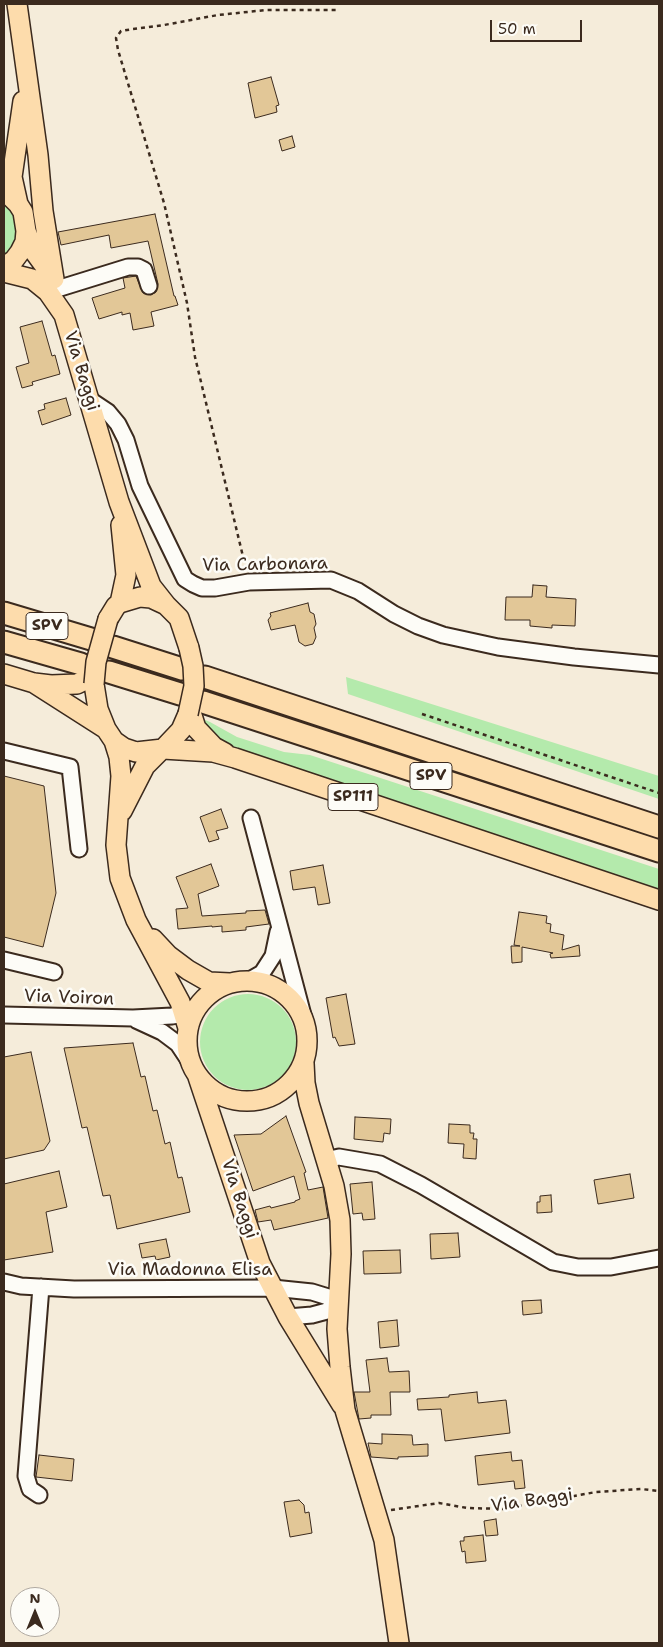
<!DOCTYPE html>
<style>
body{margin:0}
#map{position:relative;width:663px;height:1647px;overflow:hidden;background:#f5ecda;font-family:"Shantell Sans",sans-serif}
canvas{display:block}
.frame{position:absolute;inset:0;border:5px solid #3b2a1e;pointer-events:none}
.north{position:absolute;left:10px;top:1587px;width:50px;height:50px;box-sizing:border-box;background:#fdfcf7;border:1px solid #afa8a0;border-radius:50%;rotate:0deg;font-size:14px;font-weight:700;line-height:20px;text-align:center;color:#3b2a1e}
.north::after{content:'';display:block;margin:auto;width:18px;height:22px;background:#3b2a1e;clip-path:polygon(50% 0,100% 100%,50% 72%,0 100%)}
.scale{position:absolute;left:490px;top:20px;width:92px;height:22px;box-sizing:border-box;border:2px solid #3b2a1e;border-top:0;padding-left:6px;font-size:15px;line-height:18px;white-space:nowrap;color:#3b2a1e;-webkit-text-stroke:4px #fdfcf7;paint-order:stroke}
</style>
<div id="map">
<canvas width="663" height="1647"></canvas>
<div class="frame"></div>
<div class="north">N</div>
<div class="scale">50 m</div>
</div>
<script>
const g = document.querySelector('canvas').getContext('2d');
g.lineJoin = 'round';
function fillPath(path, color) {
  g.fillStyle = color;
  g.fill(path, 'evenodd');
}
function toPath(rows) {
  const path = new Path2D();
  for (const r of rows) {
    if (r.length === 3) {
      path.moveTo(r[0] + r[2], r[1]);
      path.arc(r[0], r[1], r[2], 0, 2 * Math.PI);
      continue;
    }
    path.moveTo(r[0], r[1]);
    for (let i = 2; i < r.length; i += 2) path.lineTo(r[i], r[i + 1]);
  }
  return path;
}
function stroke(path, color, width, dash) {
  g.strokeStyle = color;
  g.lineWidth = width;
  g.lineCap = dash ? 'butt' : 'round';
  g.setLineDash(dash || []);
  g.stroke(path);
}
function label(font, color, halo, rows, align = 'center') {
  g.font = font + ' "Shantell Sans",sans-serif';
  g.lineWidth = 5;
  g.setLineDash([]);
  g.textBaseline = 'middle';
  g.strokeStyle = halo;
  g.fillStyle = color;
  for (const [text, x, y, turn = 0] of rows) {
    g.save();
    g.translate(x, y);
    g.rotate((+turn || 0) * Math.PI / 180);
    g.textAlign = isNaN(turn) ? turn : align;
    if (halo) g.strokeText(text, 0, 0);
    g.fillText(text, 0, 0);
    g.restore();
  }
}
fillPath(toPath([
 [4,204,12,213,16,224,16,234,13,244,4,256],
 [346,677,659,776,659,799,348,694],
 [198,717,210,722,237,737,284,752,310,755,659,869,659,890,235,749,204,730],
 [248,1042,48]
]), '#b4eaac');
const building = toPath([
 [271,77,279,105,276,106,277,112,255,118,248,83,271,77],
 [292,136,295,147,282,151,279,140,292,136],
 [155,214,174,296,175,296,178,305,151,312,154,326,133,330,130,313,122,315,122,312,99,319,92,298,125,288,123,278,136,276,143,293,151,295,156,292,158,284,148,241,111,248,109,235,61,245,58,232,155,214],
 [42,321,52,356,55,355,60,374,32,382,33,385,22,388,16,367,29,363,20,327,42,321],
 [66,398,71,415,42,425,38,411,45,409,44,404,66,398],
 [533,585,547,586,546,597,576,599,575,626,552,625,552,628,530,626,530,620,505,620,506,597,532,597,533,585],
 [308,603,310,612,314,614,316,624,314,628,316,637,313,644,305,646,299,642,295,625,271,630,268,620,271,616,270,613,308,603],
 [4,776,44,786,56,893,43,947,4,937,4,776],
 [221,809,228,828,216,831,219,839,209,842,200,817,221,809],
 [211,864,219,886,198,894,202,916,246,913,246,911,265,910,269,924,246,927,246,930,222,932,222,926,212,927,212,926,178,929,176,909,188,908,176,877,211,864],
 [323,865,330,903,318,905,315,887,293,890,290,871,323,865],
 [519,912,547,916,546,923,551,924,550,932,564,935,562,950,579,945,580,956,551,958,550,954,553,953,522,947,522,962,512,963,511,946,520,946,514,945,519,912],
 [346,994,355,1044,339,1046,335,1037,333,1038,326,998,346,994],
 [133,1043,141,1077,145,1076,153,1111,157,1110,165,1144,170,1142,178,1178,182,1177,190,1212,117,1229,110,1195,103,1196,87,1127,82,1128,64,1048,133,1043],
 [31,1052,50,1141,44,1150,4,1159,4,1057,31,1052],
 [286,1116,306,1172,304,1173,308,1190,323,1187,328,1218,274,1230,271,1220,258,1222,255,1210,270,1206,271,1208,295,1202,295,1201,300,1199,294,1176,253,1191,234,1135,261,1134,286,1116],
 [355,1117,391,1119,390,1134,384,1133,383,1142,354,1139,355,1117],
 [449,1124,470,1125,470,1133,474,1133,473,1139,477,1139,476,1159,463,1158,464,1144,448,1143,449,1124],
 [59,1171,67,1207,46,1212,53,1252,4,1260,4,1184,59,1171],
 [630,1174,634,1198,598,1204,594,1180,630,1174],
 [372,1182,375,1219,363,1220,362,1213,353,1214,350,1184,372,1182],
 [551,1195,552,1212,537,1213,537,1202,540,1202,540,1196,551,1195],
 [458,1233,460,1257,431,1259,430,1234,458,1233],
 [166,1239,170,1257,156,1260,155,1256,142,1258,139,1244,166,1239],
 [400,1250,401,1273,364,1274,363,1251,400,1250],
 [541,1300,542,1313,523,1315,522,1301,541,1300],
 [397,1320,399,1346,380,1348,378,1322,397,1320],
 [387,1358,389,1372,409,1371,410,1392,390,1392,391,1415,371,1415,371,1418,359,1419,354,1392,370,1392,366,1360,387,1358],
 [477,1392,478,1403,506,1400,510,1433,445,1441,441,1409,418,1410,417,1399,449,1397,449,1395,477,1392],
 [382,1434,412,1435,413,1445,428,1444,428,1456,398,1457,398,1459,371,1457,368,1443,382,1444,382,1434],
 [511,1452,512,1461,522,1460,525,1488,515,1489,514,1481,478,1485,475,1456,511,1452],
 [39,1455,74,1459,72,1481,36,1477,39,1455],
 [299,1500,304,1505,305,1513,309,1512,312,1533,290,1537,284,1502,299,1500],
 [496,1519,498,1535,486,1536,484,1521,496,1519],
 [483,1535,486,1561,466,1563,465,1551,462,1552,460,1541,464,1541,464,1537,483,1535]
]);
fillPath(building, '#e2c797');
stroke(building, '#3b2a1e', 1);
const minor = toPath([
 [57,289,128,267,138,267,144,270,149,286],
 [90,400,108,412,118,424,126,440,140,486,185,579,193,584,202,588,215,588,249,582,331,580,358,591,394,614,418,626,443,635,498,647,574,657,659,665],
 [4,751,70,767,79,849],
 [251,818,304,1019],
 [4,960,54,972],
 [248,981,262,973,273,956,278,932],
 [4,1015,133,1018,172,1016,184,1014,196,1009],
 [136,1020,162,1032,178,1044,190,1062],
 [326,1160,339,1157,380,1164,421,1185,553,1262,578,1267,611,1267,659,1258],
 [4,1282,21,1286,74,1289,273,1288,312,1292,338,1300,327,1311,312,1315,288,1317],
 [39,1495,30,1489,26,1476,41,1287]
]);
const major = toPath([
 [17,4,38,155,43,211,54,279],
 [18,204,12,177,23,101],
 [26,231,33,250,52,276],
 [4,267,14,260,20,252,25,242,26,231,23,212,18,204,9,195],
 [4,272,32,279,48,292,64,315,119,502,151,586,166,605],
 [120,603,126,575,121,525],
 [108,619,116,606,120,603,140,597,151,598,166,605,179,618,189,648],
 [4,674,34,683,51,685,77,684,85,680],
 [34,683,106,729],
 [94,684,98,709,106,729,114,741,124,748,136,752,163,749,181,730,188,714],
 [190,709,196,728,214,747,225,753],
 [114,741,119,757,121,776,116,845,120,878,136,920,180,1002,188,1028],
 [163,749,213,752,235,758,659,900],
 [122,811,145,766,161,750],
 [153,939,168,955,188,970,209,982,230,983],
 [247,1041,60],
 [304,1063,305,1083,309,1103,334,1186,340,1220,341,1254,337,1329,340,1367,345,1410,384,1540,399,1643],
 [198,1077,260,1263,288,1317,342,1405]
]);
const highway = toPath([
 [4,613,91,639],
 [4,642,81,664],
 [113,647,182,669],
 [109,672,180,694],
 [205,677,659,827],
 [203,702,659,851]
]);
stroke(minor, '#3b2a1e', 19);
stroke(major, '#3b2a1e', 22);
stroke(highway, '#3b2a1e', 25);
stroke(toPath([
 [246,569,195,357,187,303,164,203,118,50,116,38,121,31,133,29,164,25,218,15,266,10,338,10],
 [422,714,659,793],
 [391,1510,439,1503,467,1508,504,1509,596,1492,641,1489,659,1491]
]), '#3b2a1e', 2.5, [4, 4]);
stroke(minor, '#fdfcf7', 15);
stroke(major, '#fddcac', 19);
stroke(highway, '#fddcac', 21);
const majorBridge = toPath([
 [94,684,96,662,108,619],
 [188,714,194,686,193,666,189,648]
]);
stroke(majorBridge, '#3b2a1e', 22, []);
stroke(majorBridge, '#fddcac', 19);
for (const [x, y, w] of [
 [47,626,42],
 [431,776,42],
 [353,797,50]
]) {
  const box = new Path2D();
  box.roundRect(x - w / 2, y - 13.5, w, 27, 4);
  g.fillStyle = '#fdfcf7';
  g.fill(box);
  stroke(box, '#3b2a1e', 1);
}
label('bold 16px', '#3b2a1e', null, [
 ["SPV",47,626],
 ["SPV",431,776],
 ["SP111",353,797]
]);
label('18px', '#3b2a1e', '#fdfcf7', [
 ["Via Baggi",81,371,73],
 ["Via Carbonara",265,565,-1],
 ["Via Voiron",69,998,2],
 ["Via Baggi",239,1199,72],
 ["Via Madonna Elisa",190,1270],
 ["Via Baggi",532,1501,-8]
]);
</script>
